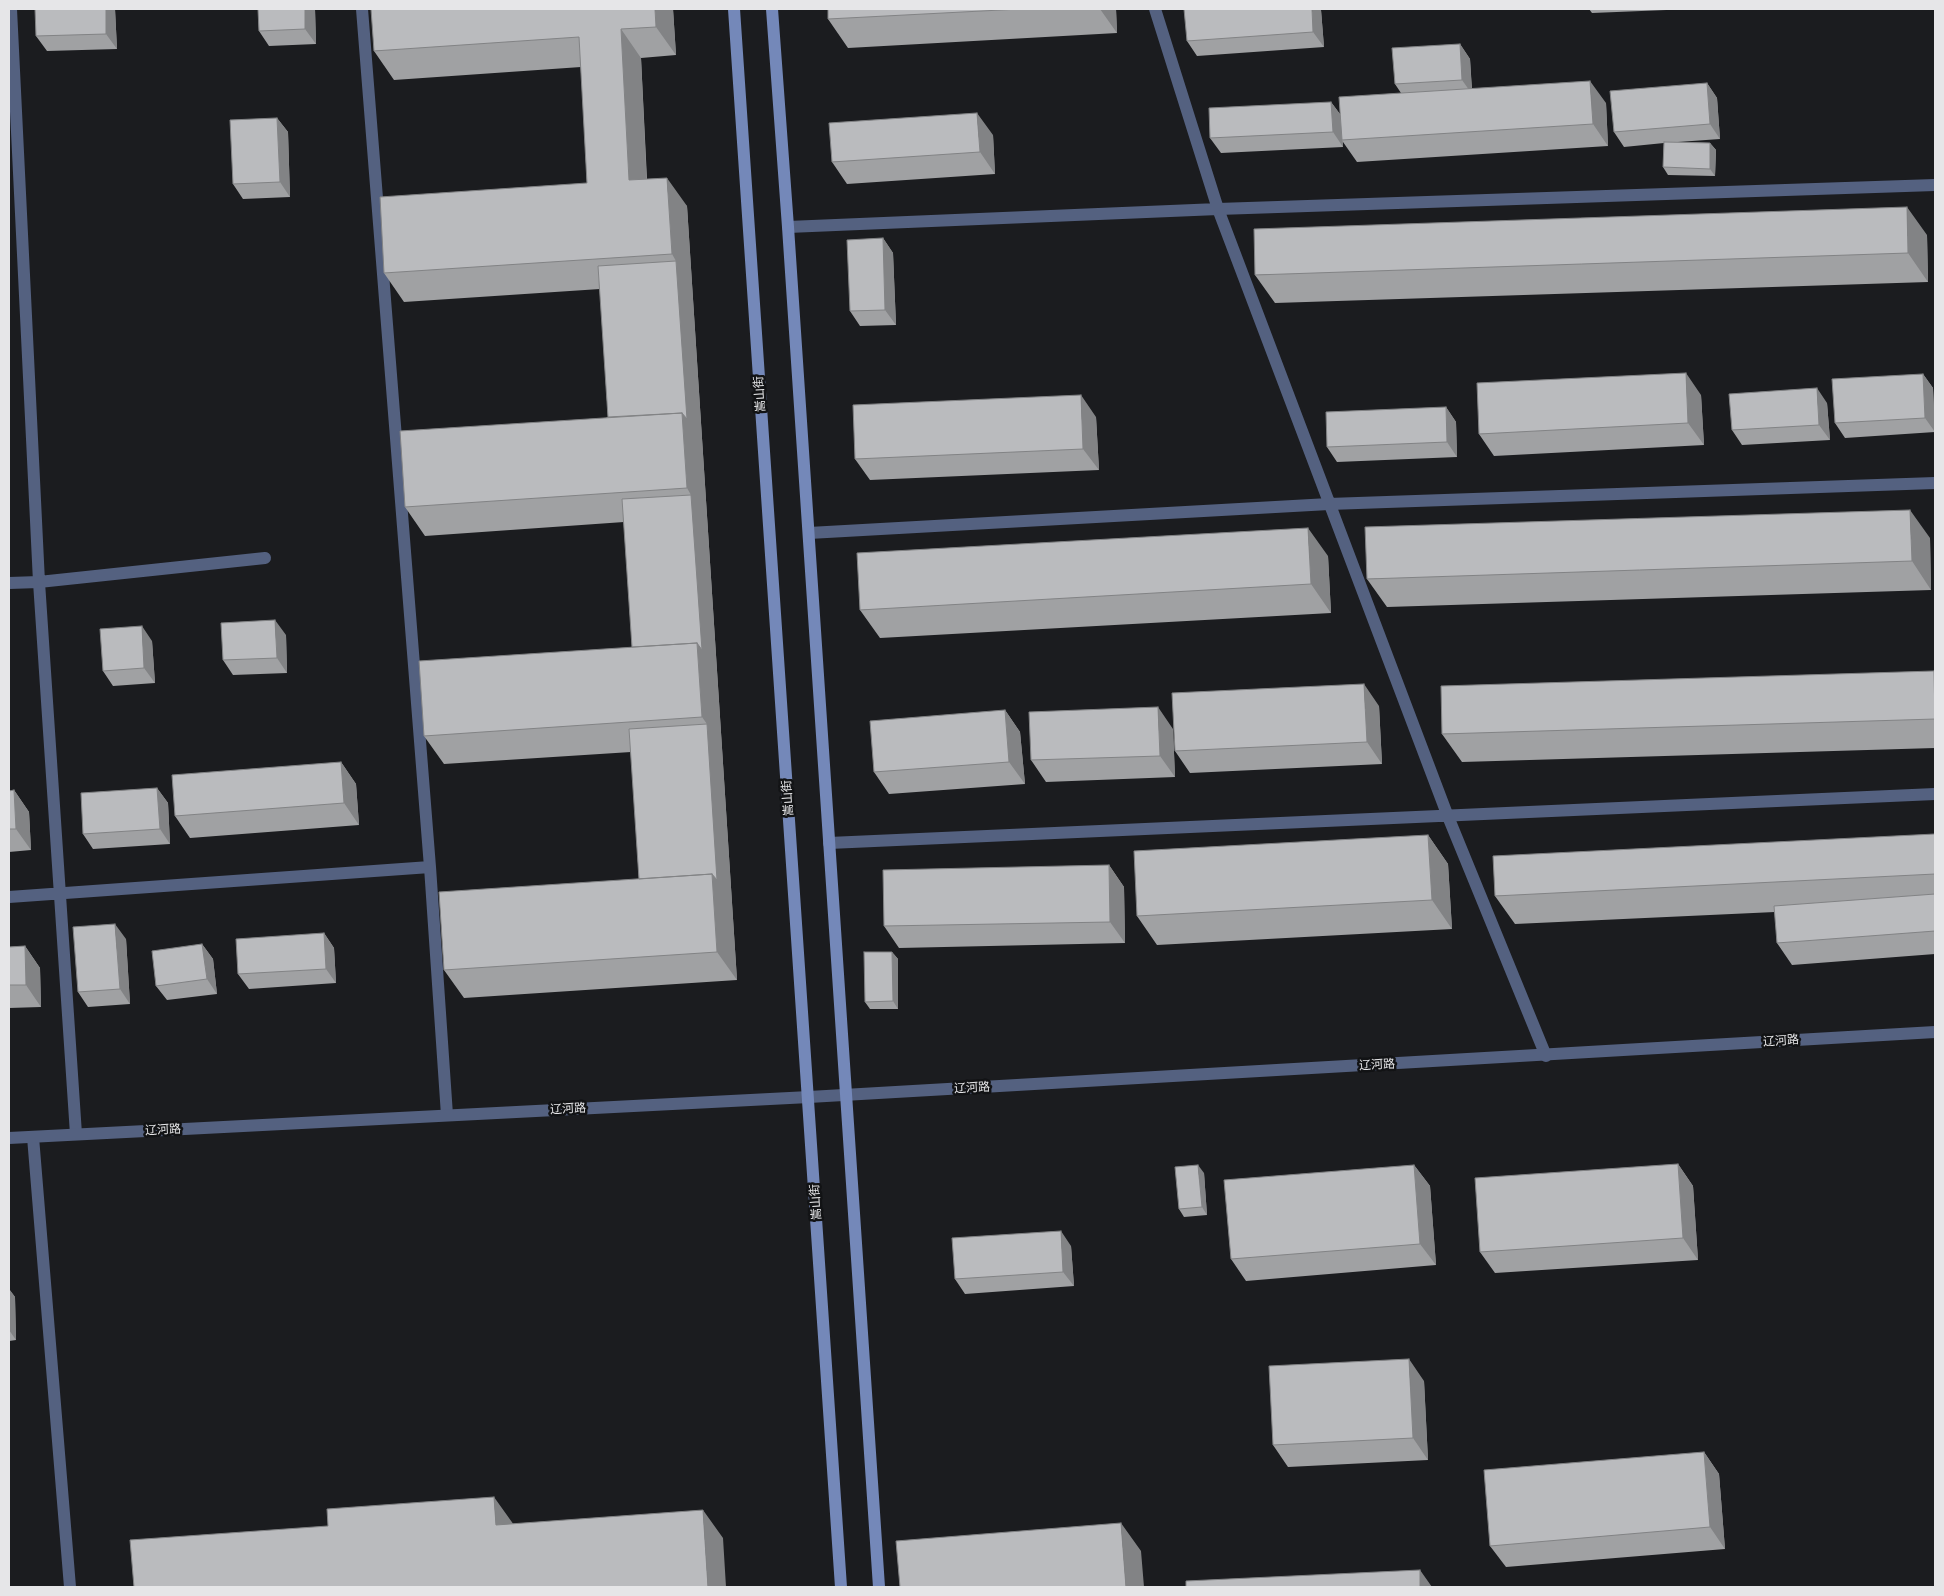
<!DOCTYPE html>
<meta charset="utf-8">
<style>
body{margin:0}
#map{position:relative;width:1944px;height:1596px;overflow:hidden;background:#1b1c1f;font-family:Rubik,sans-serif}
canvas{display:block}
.frame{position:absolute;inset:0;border:10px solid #e6e6e8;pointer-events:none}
</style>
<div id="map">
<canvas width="1944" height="1596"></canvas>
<div class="frame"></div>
</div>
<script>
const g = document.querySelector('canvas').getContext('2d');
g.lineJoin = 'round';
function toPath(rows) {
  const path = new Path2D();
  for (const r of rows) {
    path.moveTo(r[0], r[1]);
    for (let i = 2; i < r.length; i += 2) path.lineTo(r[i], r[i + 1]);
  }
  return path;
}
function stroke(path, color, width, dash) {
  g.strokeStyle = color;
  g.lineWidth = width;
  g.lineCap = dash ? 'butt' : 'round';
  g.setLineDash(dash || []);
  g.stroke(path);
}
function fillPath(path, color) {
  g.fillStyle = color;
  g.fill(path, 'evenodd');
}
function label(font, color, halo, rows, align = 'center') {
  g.font = font + ' Rubik,"Noto Sans SC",sans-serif';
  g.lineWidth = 5;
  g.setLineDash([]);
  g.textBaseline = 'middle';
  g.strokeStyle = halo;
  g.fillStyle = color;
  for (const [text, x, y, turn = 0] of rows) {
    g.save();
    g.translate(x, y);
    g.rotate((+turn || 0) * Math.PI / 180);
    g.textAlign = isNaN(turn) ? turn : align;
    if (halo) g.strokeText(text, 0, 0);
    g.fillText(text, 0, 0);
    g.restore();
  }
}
stroke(toPath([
 [11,9,39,582,76,1134],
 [362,9,430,867,447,1115],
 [9,583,39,582,265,558],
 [9,897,430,867],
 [33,1137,70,1587]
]), '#546180', 12);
stroke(toPath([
 [1155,9,1218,209,1447,814,1546,1056],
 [788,227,1218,209,1935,185],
 [809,533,1329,504,1935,483],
 [829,843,1935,794]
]), '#546180', 12);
stroke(toPath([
 [9,1138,809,1097,1935,1032]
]), '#546180', 12);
stroke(toPath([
 [734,9,841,1587],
 [772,9,788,227,879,1587]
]), '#7488b9', 12);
fillPath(toPath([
 [115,9,117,49,47,51,36,36],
 [258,9,315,9,316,44,269,46,259,31],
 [673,9,676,55,641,58,647,179,687,206,737,980,464,998,444,970,639,879,631,752,444,764,424,736,632,647,624,522,425,536,405,507,608,417,600,289,404,302,384,273,587,183,581,67,394,80,374,51],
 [828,9,1116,9,1117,33,848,48,828,19],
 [1589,9,1691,9,1592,13],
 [1321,10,1324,47,1197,56,1187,41],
 [1460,44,1470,59,1472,89,1606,103,1608,146,1357,162,1343,142,1343,147,1221,153,1210,138,1331,102,1340,114,1401,93,1395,84],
 [1707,83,1717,98,1720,139,1678,142,1710,143,1716,150,1715,176,1668,175,1663,167,1664,143,1624,147,1614,132],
 [277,118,288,132,290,197,243,199,233,184],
 [993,135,995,174,847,184,832,162],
 [1927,235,1928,282,1275,303,1255,275],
 [883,238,893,253,896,325,860,326,850,311],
 [1923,374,1933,388,1935,432,1845,438,1835,423],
 [1701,395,1704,445,1494,456,1479,434],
 [1827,403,1830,440,1742,445,1732,430],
 [1446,407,1456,422,1457,457,1337,462,1327,447],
 [1096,417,1099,470,870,480,855,459],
 [1930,538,1931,590,1387,607,1367,579],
 [1328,556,1331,613,880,638,860,610],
 [286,635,287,673,233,675,223,660],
 [152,641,155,683,113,686,103,671],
 [1934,671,1935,673,1935,748,1462,762,1442,734],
 [1379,706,1382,764,1190,773,1175,751],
 [1005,710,1020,732,1025,784,889,794,874,772],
 [1173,729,1175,777,1046,782,1031,760],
 [341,762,356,784,359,825,190,838,175,816],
 [157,788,168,803,170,844,93,849,83,834],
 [14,790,29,812,31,850,9,852,9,791],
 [1935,834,1935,954,1792,965,1777,943,1775,912,1515,924,1495,896],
 [1428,835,1448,864,1452,929,1157,945,1137,916],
 [1109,865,1124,887,1125,943,899,948,884,926],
 [324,933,334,948,336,983,249,989,238,974],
 [126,939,130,1004,88,1007,78,992],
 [202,944,213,959,217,994,167,1000,156,986],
 [25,946,40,968,41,1007,9,1008,9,947],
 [892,952,898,959,898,1009,870,1009,865,1002],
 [1678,1164,1693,1186,1698,1260,1495,1273,1480,1252],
 [1414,1165,1430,1186,1436,1265,1246,1281,1231,1259],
 [1204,1173,1207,1215,1184,1217,1179,1209],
 [1071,1246,1074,1286,965,1294,955,1279],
 [9,1289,15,1297,16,1340,9,1341],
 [1424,1381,1428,1460,1288,1467,1273,1445],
 [1704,1452,1719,1474,1725,1549,1506,1567,1490,1546]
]), '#a0a1a3');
fillPath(toPath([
 [106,9,115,9,117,49,106,34],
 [305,9,315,9,316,44,305,29],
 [655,9,673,9,676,55,656,27],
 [1100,9,1116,9,1117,33],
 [1312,9,1320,9,1321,10,1324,47,1313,32],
 [621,29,641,58,648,208,629,180],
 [1460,44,1470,59,1472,94,1462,80],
 [1590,81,1606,103,1608,146,1593,124],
 [1707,83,1717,98,1720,139,1710,124],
 [1331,102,1342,117,1342,140,1343,142,1343,147,1333,132],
 [977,113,993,135,995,174,980,152],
 [277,118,288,132,290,197,280,182],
 [1710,143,1716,150,1715,176,1710,169],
 [667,178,687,206,737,980,717,952,712,874,707,724,702,717,697,643,691,495,687,488,682,413,676,261,672,254],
 [1907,207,1927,235,1928,282,1908,253],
 [883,238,893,253,896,325,885,310],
 [1686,373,1701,395,1704,445,1688,423],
 [1923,374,1933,388,1935,432,1925,418],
 [1817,388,1827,403,1830,440,1819,425],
 [1081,395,1096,417,1099,470,1083,449],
 [1446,407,1456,422,1457,457,1447,442],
 [1910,510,1930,538,1931,590,1912,561],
 [1308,528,1328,556,1331,613,1311,584],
 [275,620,286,635,287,673,277,658],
 [142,626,152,641,155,683,144,668],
 [1934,671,1935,673,1935,719],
 [1364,684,1379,706,1382,764,1367,742],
 [1158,707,1173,729,1175,777,1160,756],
 [1005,710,1020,732,1025,784,1009,762],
 [341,762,356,784,359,825,344,803],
 [157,788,168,803,170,844,160,829],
 [14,790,29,812,31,850,16,829],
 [1428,835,1448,864,1452,929,1432,900],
 [1109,865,1124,887,1125,943,1110,922],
 [115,924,126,939,130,1004,120,989],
 [324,933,334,948,336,983,326,969],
 [202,944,213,959,217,994,207,979],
 [25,946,40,968,41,1007,26,985],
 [892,952,898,959,898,1009,893,1001],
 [1678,1164,1693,1186,1698,1260,1683,1238],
 [1198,1165,1204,1173,1207,1215,1202,1207],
 [1414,1165,1430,1186,1436,1265,1420,1244],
 [1061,1231,1071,1246,1074,1286,1063,1272],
 [9,1289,15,1297,16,1340,9,1330],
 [1409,1359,1424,1381,1428,1460,1413,1438],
 [1704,1452,1719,1474,1725,1549,1710,1527],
 [494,1497,514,1525,496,1525],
 [703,1510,723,1538,726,1587,708,1587],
 [1121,1523,1141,1551,1144,1587,1126,1587],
 [1420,1570,1432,1587,1420,1587]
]), '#828385');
const building = toPath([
 [35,9,106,9,106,34,36,36,35,9],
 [258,9,305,9,305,29,259,31,258,9],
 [371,9,655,9,656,27,621,29,629,180,667,178,672,254,384,273,380,197,587,183,579,37,374,51,371,9],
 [828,9,1020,9,828,19,828,9],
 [1184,9,1312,9,1313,32,1187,41,1184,9],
 [1460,44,1462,80,1395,84,1392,48,1460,44],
 [1590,81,1593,124,1342,140,1339,97,1590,81],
 [1707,83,1710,124,1614,132,1610,91,1707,83],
 [1331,102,1333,132,1210,138,1209,108,1331,102],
 [977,113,980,152,832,162,829,123,977,113],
 [277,118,280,182,233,184,230,120,277,118],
 [1664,142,1710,143,1710,169,1663,167,1664,142],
 [1907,207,1908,253,1255,275,1254,229,1907,207],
 [883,238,885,310,850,311,847,240,883,238],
 [676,261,687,419,682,413,608,417,598,266,676,261],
 [1686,373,1688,423,1479,434,1477,383,1686,373],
 [1923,374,1925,418,1835,423,1832,379,1923,374],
 [1817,388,1819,425,1732,430,1729,394,1817,388],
 [1081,395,1083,449,855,459,853,405,1081,395],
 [1446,407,1447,442,1327,447,1326,412,1446,407],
 [682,413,687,488,405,507,400,431,682,413],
 [691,495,702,650,697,643,632,647,622,499,691,495],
 [1910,510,1912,561,1367,579,1365,527,1910,510],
 [1308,528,1311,584,860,610,857,553,1308,528],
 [275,620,277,658,223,660,221,623,275,620],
 [142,626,144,668,103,671,100,629,142,626],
 [697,643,702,717,424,736,419,661,697,643],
 [1934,671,1935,719,1442,734,1441,686,1934,671],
 [1364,684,1367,742,1175,751,1172,693,1364,684],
 [1158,707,1160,756,1031,760,1029,712,1158,707],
 [1005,710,1009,762,874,772,870,721,1005,710],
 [707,724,717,880,712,874,639,879,629,729,707,724],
 [341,762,344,803,175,816,172,775,341,762],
 [157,788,160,829,83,834,81,793,157,788],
 [14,790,16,829,9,829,9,791,14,790],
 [1935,834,1935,874,1495,896,1493,856,1935,834],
 [1428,835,1432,900,1137,916,1134,851,1428,835],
 [1109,865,1110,922,884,926,883,870,1109,865],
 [712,874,717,952,444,970,439,892,712,874],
 [1935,894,1935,931,1777,943,1774,906,1935,894],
 [115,924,120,989,78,992,73,927,115,924],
 [324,933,326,969,238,974,236,939,324,933],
 [202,944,207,979,156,986,152,951,202,944],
 [25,946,26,985,9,985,9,947,25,946],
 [864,952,892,952,893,1001,865,1002,864,952],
 [1678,1164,1683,1238,1480,1252,1475,1178,1678,1164],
 [1198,1165,1202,1207,1179,1209,1175,1167,1198,1165],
 [1414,1165,1420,1244,1231,1259,1224,1180,1414,1165],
 [1061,1231,1063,1272,955,1279,952,1238,1061,1231],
 [1409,1359,1413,1438,1273,1445,1269,1366,1409,1359],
 [1704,1452,1710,1527,1490,1546,1484,1470,1704,1452],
 [494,1497,496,1525,703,1510,708,1587,134,1587,130,1540,328,1526,327,1509,494,1497],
 [1121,1523,1126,1587,900,1587,896,1541,1121,1523],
 [1420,1570,1420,1587,1186,1587,1186,1581,1420,1570]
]);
fillPath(building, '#babbbe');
stroke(building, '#828385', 1);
label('12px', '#e6e6e8', '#121315', [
 ["嵩山街",760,394,-94],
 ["嵩山街",788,798,-94],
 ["辽河路",1781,1041,-4],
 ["辽河路",1377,1065,-3],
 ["辽河路",972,1088,-3],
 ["辽河路",568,1109,-3],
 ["辽河路",163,1130,-3],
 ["嵩山街",816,1202,-94]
]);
</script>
